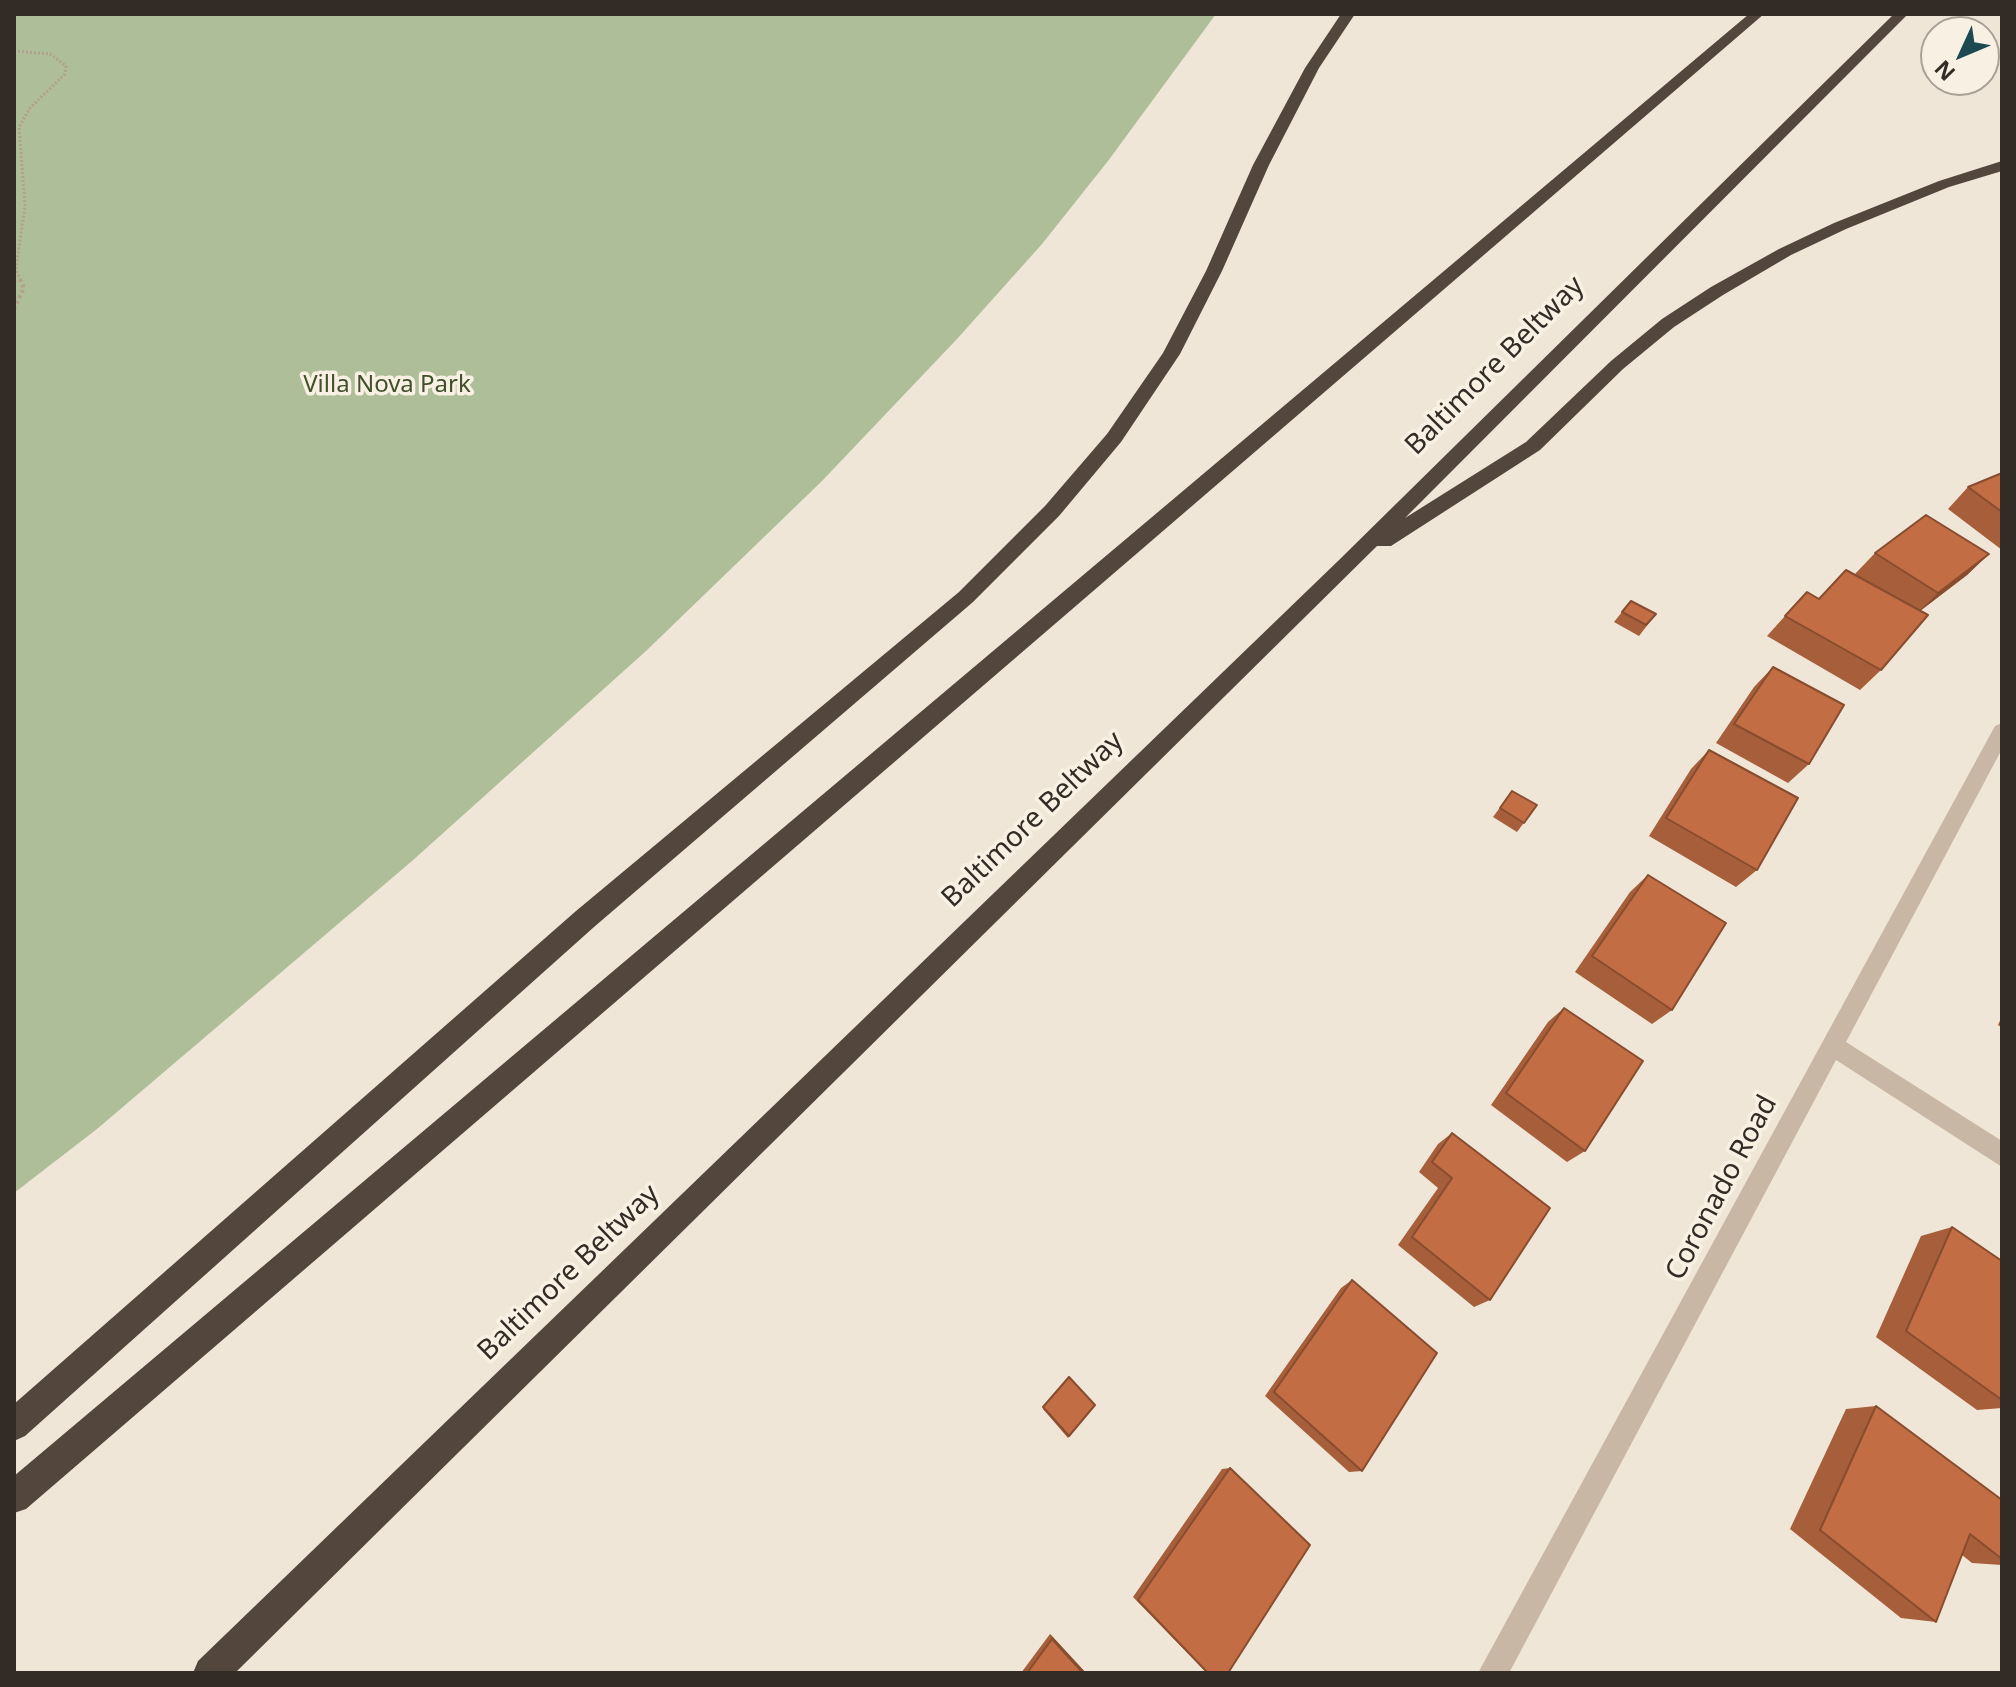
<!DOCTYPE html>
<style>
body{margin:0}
#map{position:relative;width:2016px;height:1687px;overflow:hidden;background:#f0e6d7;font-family:"Noto Sans",sans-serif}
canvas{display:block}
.frame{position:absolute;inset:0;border:16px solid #332b25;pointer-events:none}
.north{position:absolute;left:1920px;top:16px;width:80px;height:80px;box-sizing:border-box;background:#f8f0e3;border:2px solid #a9a197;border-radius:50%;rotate:226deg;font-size:22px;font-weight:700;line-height:32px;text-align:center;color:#332b25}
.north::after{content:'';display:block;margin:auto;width:28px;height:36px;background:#1d4a52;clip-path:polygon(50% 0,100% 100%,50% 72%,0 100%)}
</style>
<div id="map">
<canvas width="2016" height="1687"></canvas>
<div class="frame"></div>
<div class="north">N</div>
</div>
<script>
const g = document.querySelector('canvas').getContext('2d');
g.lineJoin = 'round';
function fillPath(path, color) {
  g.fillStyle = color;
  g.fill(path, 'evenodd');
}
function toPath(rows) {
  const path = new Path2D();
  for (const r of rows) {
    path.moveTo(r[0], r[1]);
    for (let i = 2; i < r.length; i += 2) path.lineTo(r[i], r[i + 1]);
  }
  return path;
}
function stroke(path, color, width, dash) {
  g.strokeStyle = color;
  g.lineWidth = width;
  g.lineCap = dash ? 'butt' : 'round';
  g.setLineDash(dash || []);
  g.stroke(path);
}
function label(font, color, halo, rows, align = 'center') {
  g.font = font + ' "Noto Sans",sans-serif';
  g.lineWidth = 7;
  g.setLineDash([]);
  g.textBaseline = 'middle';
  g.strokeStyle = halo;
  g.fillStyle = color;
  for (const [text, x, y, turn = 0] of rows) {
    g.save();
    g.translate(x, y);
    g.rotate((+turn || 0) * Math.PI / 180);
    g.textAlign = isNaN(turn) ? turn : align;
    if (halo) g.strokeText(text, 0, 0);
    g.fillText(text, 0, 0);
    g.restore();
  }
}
fillPath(toPath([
 [14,14,1216,14,1108,161,1042,244,957,339,822,481,646,651,412,861,97,1129,14,1193]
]), '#aebe98');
stroke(toPath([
 [14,51,50,54,66,66,65,74,30,108,19,127,25,205,16,269,20,279]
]), '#b2a18e', 3, [2, 2]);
stroke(toPath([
 [14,309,24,288,19,277]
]), '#b2a18e', 4, [3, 3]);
fillPath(toPath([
 [2002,723,2002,749,1846,1042,2002,1141,2002,1167,1836,1060,1509,1673,1478,1673,1995,726,2002,723]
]), '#c7b7a4');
fillPath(toPath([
 [1341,14,1355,14,1319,68,1269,165,1222,271,1180,354,1121,442,1059,516,973,602,594,927,25,1436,14,1441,14,1404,576,911,959,592,1045,506,1107,434,1163,353,1206,271,1253,165,1305,68,1341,14],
 [1749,14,1764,14,26,1509,14,1513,14,1476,1749,14],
 [1894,14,1908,14,1405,518,1526,442,1611,361,1662,319,1711,287,1779,249,1834,223,1939,181,2002,161,2002,171,1949,187,1846,229,1791,255,1723,295,1674,327,1623,369,1540,450,1391,546,1377,546,235,1673,193,1673,198,1661,1338,561,1894,14]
]), '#53463d');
fillPath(toPath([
 [2002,473,2002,550,1948,509,1968,487],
 [1875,553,1989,554,1967,575,1920,611,1881,670,1860,690,1767,636,1785,616,1819,599,1868,583,1855,574],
 [1622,612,1656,614,1639,636,1614,622],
 [1773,667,1809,764,1788,783,1716,743,1754,687],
 [1709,750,1757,870,1736,887,1649,836,1691,769],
 [1512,791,1537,805,1517,832,1493,817],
 [1648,875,1672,1010,1652,1024,1575,972,1630,892],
 [1564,1008,1585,1151,1567,1162,1491,1105,1548,1022],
 [2002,1016,2002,1028,1998,1025],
 [1452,1133,1490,1300,1474,1307,1398,1245,1438,1188,1419,1172,1438,1144],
 [1952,1227,2002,1261,2002,1408,1977,1410,1876,1337,1921,1236],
 [1352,1280,1362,1471,1349,1472,1265,1396,1341,1288],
 [1095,1405,1068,1438,1043,1409,1043,1407],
 [1876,1406,2002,1500,2002,1565,1972,1563,1962,1555,1936,1622,1901,1618,1790,1529,1846,1409],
 [1230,1468,1228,1673,1207,1673,1133,1597,1222,1469],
 [1050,1634,1086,1673,1021,1673]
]), '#a75e3a');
fillPath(toPath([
 [1989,554,1967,575,1916,614,1938,593],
 [1050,1634,1086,1673,1083,1673,1052,1639]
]), '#884c2f');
const building = toPath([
 [2002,473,2002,512,1968,487,2002,473],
 [1926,515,1989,554,1938,593,1875,553,1926,515],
 [1846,570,1928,615,1881,670,1785,616,1807,592,1819,599,1846,570],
 [1631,601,1656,614,1646,625,1622,612,1631,601],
 [1773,667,1844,705,1809,764,1734,724,1773,667],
 [1709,750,1798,798,1757,870,1666,818,1709,750],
 [1512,791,1537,805,1524,823,1500,808,1512,791],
 [1648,875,1726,923,1672,1010,1592,956,1648,875],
 [1564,1008,1643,1061,1585,1151,1506,1093,1564,1008],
 [1452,1133,1550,1208,1490,1300,1412,1237,1452,1178,1432,1162,1452,1133],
 [1952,1227,2002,1261,2002,1400,1906,1331,1952,1227],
 [1352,1280,1437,1353,1362,1471,1274,1392,1352,1280],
 [1069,1377,1095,1405,1069,1436,1043,1407,1069,1377],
 [1876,1406,2002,1500,2002,1559,1970,1534,1936,1622,1820,1530,1876,1406],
 [1230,1468,1310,1545,1228,1673,1208,1673,1138,1600,1230,1468],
 [1052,1639,1083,1673,1027,1673,1052,1639]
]);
fillPath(building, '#c26d43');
stroke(building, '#884c2f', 2);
label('24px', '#3f502a', '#f8f0e3', [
 ["Villa Nova Park",387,385]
]);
label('28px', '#332b25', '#f8f0e3', [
 ["Baltimore Beltway",1495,366,-45],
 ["Baltimore Beltway",1033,820,-44],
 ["Coronado Road",1722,1188,-62],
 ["Baltimore Beltway",569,1273,-44]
]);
</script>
